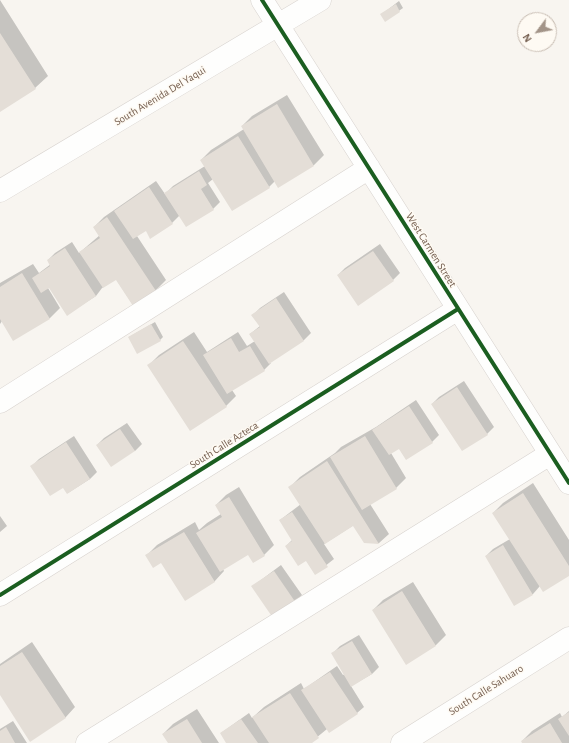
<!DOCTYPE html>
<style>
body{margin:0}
#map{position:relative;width:569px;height:743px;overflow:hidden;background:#f8f5f0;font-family:"Alegreya Sans",sans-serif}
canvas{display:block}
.north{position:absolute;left:517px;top:12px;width:40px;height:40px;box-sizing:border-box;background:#fefaf3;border:1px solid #c7bcb2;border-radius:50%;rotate:238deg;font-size:11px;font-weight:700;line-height:16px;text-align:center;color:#755f50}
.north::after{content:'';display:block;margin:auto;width:14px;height:18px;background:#a39488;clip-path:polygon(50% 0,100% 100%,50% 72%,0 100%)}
</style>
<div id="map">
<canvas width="569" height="743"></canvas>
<div class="north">N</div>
</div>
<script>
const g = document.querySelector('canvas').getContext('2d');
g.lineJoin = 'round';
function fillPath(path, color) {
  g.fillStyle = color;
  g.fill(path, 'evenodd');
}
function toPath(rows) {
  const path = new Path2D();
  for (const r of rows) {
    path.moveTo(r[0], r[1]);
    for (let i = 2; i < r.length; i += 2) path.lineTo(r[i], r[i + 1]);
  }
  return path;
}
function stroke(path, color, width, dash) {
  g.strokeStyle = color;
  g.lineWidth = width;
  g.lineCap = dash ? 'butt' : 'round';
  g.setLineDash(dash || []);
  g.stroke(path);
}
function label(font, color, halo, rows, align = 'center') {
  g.font = font + ' "Alegreya Sans",sans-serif';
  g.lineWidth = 3;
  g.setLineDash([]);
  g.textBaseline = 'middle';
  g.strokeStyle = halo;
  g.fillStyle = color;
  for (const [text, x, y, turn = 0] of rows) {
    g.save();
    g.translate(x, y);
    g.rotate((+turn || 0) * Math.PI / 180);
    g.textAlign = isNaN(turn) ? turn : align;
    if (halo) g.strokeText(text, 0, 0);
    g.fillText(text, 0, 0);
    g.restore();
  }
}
fillPath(toPath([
 [0,0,48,76,35,88,0,111],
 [399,1,403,8,386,20,382,14],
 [287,95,324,155,314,165,275,181,269,187,213,179,208,183,220,202,213,209,180,215,172,223,150,237,146,230,137,236,166,280,156,290,133,305,116,279,102,288,96,296,68,314,49,286,48,288,60,308,50,318,13,339,2,321,0,324,0,283,33,264,39,273,51,264,48,260,55,253,72,242,79,253,100,235,94,227,104,217,156,181,165,194,173,186,205,166,201,160,211,150,244,129,242,126,252,116],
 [380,244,400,273,393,280,338,275,345,268],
 [284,292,311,333,304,340,270,362,271,363,264,370,232,390,236,396,226,406,149,365,159,355,194,332,207,352,238,332,247,346,255,341,250,334,260,326,253,315,260,308],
 [155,322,163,337,160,340,129,337],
 [464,381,494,427,487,434,432,404,439,397],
 [416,400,439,435,432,442,406,459,399,448,391,453,406,478,396,488,370,504,389,534,379,543,365,542,354,525,324,544,334,559,315,574,306,560,286,546,293,539,280,520,301,504,290,487,300,477,335,453,341,447,376,427],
 [127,423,142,444,135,451,97,445,104,438],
 [74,436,97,472,90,479,68,493,64,486,32,466,39,459],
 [533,483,569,540,569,574,540,586,533,594,515,604,486,556,493,549,510,539,493,513,503,503],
 [239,487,274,545,264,555,248,554,223,569,224,571,214,582,147,555,157,545,195,522,199,530,207,523,221,514,216,505,226,495],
 [0,516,7,526,0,532],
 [281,565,302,595,295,602,253,586],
 [413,582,446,635,436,645,406,663,373,610,383,600],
 [359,635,379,667,372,674,351,686,364,707,357,713,327,729,310,743,228,743,221,733,249,713,252,718,264,707,301,683,304,689,337,666,343,675,345,674,333,653,340,646],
 [32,642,75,707,65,718,0,693,0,664],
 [197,709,219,743,169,743,163,734,173,724],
 [569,711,569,743,523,743,522,741,532,731,560,713,562,717],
 [13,721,27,743,0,743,0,729]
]), '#0003');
fillPath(toPath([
 [396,4,400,12,385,22,380,14],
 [0,33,36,89,0,112],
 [277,104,314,166,278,188,241,126],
 [238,136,270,188,232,211,200,160],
 [199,171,207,185,201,189,214,210,186,227,164,193],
 [149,187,173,224,150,239,146,231,133,239,114,211],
 [107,217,156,291,133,306,116,280,103,288,79,252,100,238,93,227],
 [65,248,96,296,67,316,49,288,41,293,32,278,50,266,47,260],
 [373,251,394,281,358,306,337,275],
 [22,273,50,319,13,341,0,319,0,287],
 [276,298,304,341,269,364,249,334,260,327,251,315],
 [151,324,161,341,137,354,128,337],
 [231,338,239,352,250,346,265,371,227,394,203,355],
 [183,341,227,407,190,431,147,365],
 [457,387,488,435,462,451,431,404],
 [409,406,433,443,406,460,399,449,389,455,372,430],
 [120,429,135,451,111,467,96,445],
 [365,436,397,489,362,510,330,457],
 [66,442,90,479,67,494,63,488,50,496,30,466],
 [327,461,379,544,364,543,353,526,325,544,288,487],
 [523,493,569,566,569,576,543,592,492,513],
 [229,497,265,556,253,563,248,555,220,572,196,533,222,517,215,505],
 [292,512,328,567,315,575,306,561,298,566,285,546,292,541,279,520],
 [184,532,215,582,185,601,161,563,153,568,145,555],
 [503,545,533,595,514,606,485,556],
 [274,571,296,603,273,618,251,586],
 [402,591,436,646,406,665,372,610],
 [352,641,372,674,351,687,331,653],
 [22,652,66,718,30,742,0,695,0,666],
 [330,672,358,714,329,733,301,690],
 [290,693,319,738,312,743,269,743,252,717],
 [569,712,569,736,558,719],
 [187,719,202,743,168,743,162,734],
 [241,719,258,743,226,743,220,733],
 [550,723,562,743,522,743,521,741],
 [6,727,15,743,0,743,0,731]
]), '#e4ded7');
const minor = toPath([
 [262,0,569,483],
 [0,191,320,0],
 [0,402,369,168],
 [0,595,458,309],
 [87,743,550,454],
 [402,743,569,638]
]);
stroke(minor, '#d7d2ce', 23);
stroke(minor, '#fefefd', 22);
stroke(toPath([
 [262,0,569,483],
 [0,595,458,309]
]), '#1b5e20', 4);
label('11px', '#755f50', '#fefaf3', [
 ["South Avenida Del Yaqui",160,96,-31],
 ["West Carmen Street",431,250,58],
 ["South Calle Azteca",224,445,-32],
 ["South Calle Sahuaro",486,690,-32]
]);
</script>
